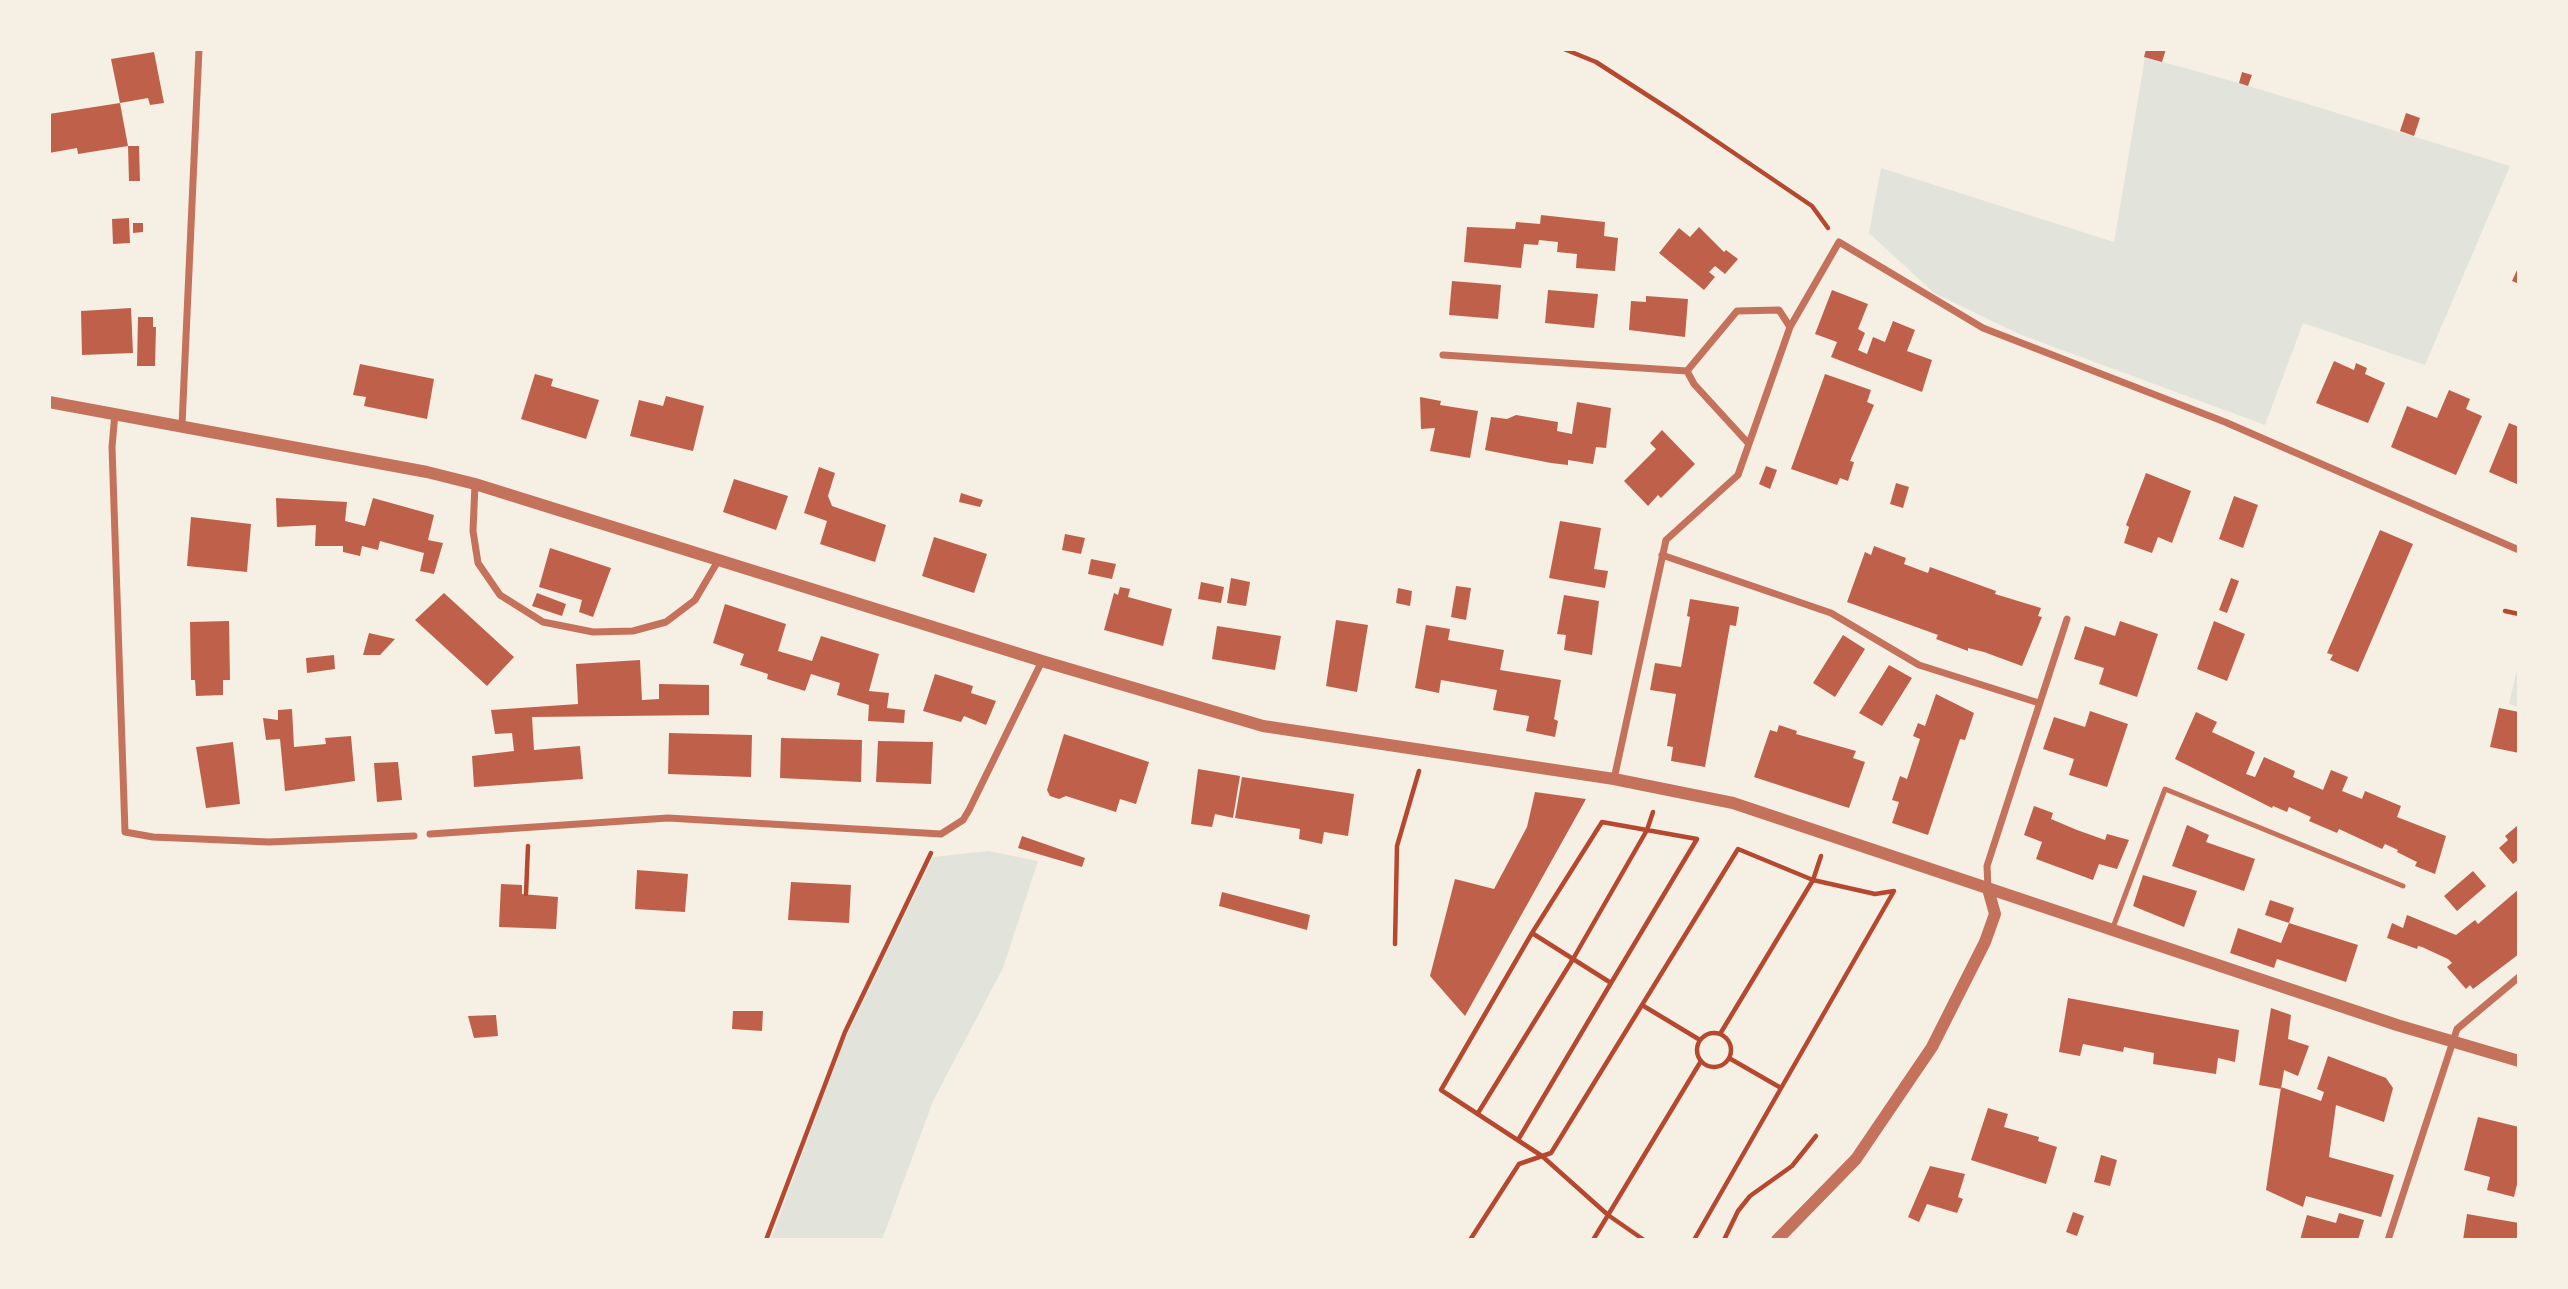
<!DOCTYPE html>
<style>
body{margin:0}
#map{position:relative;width:2568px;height:1289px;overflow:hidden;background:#f6efe4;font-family:Karla,sans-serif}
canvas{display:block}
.frame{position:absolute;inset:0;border:51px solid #f6efe4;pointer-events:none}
</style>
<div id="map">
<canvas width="2568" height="1289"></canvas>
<div class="frame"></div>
</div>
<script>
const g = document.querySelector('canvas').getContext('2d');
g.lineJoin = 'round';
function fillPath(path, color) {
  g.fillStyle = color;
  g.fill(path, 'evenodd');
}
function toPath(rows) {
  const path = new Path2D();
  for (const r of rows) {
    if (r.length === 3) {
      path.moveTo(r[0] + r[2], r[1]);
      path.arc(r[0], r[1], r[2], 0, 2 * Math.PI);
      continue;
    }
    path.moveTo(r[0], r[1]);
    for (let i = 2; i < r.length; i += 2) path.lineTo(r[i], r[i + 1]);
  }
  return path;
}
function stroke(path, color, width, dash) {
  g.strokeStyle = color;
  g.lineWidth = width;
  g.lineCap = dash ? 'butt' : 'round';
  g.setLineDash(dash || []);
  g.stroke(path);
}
fillPath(toPath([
 [2145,57,2239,83,2510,166,2425,365,2303,323,2265,425,2019,334,1934,293,1869,233,1881,168,2114,242],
 [2519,661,2519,707,2509,704],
 [988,851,1038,861,1003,968,933,1101,882,1240,771,1240,841,1048,933,857]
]), '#e2e4dc');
fillPath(toPath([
 [2146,49,2166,49,2162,62,2144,57],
 [154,52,164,103,150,105,148,98,120,103,111,59],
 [2242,72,2252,75,2248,86,2239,83],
 [120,103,128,146,78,154,77,148,49,153,49,114],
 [2406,113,2420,118,2414,136,2400,131],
 [128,146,139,146,140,181,129,181],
 [1541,215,1605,222,1604,236,1618,238,1615,271,1576,268,1577,254,1557,252,1558,242,1539,240,1538,245,1524,244,1521,268,1464,262,1467,227,1515,229,1516,222,1540,224],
 [129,218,130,243,113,244,112,219],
 [133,223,143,223,143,232,133,233],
 [1699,227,1724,252,1726,250,1738,259,1725,274,1715,266,1709,272,1715,277,1704,290,1659,253,1679,228,1690,237],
 [2517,270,2519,271,2519,284,2512,281],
 [1452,281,1501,285,1498,319,1449,315],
 [1548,290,1598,294,1594,328,1545,323],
 [1832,290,1868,304,1858,329,1865,333,1858,350,1867,354,1873,337,1885,342,1893,321,1915,330,1907,351,1932,360,1922,392,1831,357,1837,342,1815,334],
 [1646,296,1688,299,1685,337,1629,330,1631,301,1646,302],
 [131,308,133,353,82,355,81,311],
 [138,317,153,317,153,327,156,327,155,366,137,366],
 [2334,361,2354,370,2356,363,2367,368,2365,374,2385,383,2368,423,2316,403],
 [360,364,434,379,427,419,364,406,366,397,353,395],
 [535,374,553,379,551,386,599,400,586,439,521,419],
 [1825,374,1871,390,1867,402,1874,405,1850,461,1854,462,1848,481,1840,478,1837,485,1791,469],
 [2449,390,2470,399,2466,409,2482,416,2456,475,2391,447,2407,406,2437,418],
 [666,396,704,406,693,451,630,436,639,400,663,406],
 [1420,397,1441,401,1440,405,1478,411,1470,458,1430,451,1435,428,1421,429],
 [1577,402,1611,408,1606,448,1596,447,1593,464,1568,460,1568,465,1551,463,1485,450,1491,417,1507,419,1516,415,1558,422,1557,431,1572,434],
 [2509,423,2519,427,2519,485,2489,472],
 [1662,430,1695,464,1661,498,1658,495,1648,506,1624,481,1656,449,1650,443],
 [1766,466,1777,470,1770,489,1759,484],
 [819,467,835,473,828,496,832,506,886,525,875,562,820,544,827,521,804,513],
 [2146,473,2191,491,2172,543,2158,537,2152,553,2124,543,2129,527,2126,525],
 [734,479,788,496,776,530,723,512],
 [1896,483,1909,487,1903,508,1890,504],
 [961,493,983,500,980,507,959,502],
 [2234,496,2258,505,2243,548,2219,539],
 [276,498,347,502,345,521,365,526,373,498,434,515,428,540,443,543,434,574,420,571,424,553,380,541,378,550,362,546,360,556,343,552,343,546,315,546,316,525,277,527],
 [191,517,251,524,247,572,187,566],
 [1560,521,1601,528,1594,569,1608,571,1605,588,1549,578],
 [2380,530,2413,544,2358,672,2330,660,2333,655,2327,653],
 [1065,534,1085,538,1081,554,1062,550],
 [934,537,987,554,974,593,922,576],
 [1874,546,1906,558,1904,564,1928,573,1930,567,1996,591,1995,594,2041,608,2038,616,2042,617,2022,666,1984,652,1968,648,1968,651,1936,639,1938,635,1847,602,1865,552,1871,555],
 [550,548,611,568,593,617,579,612,582,600,539,587],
 [1091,559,1116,564,1112,579,1088,574],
 [1231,578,1250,582,1246,606,1227,603],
 [2231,578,2239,581,2227,613,2219,610],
 [1201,582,1224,587,1221,603,1198,599],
 [1456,586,1471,588,1466,620,1451,617],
 [1120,587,1130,589,1128,597,1172,609,1163,646,1104,630,1114,593,1118,595],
 [1398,588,1412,591,1410,606,1396,603],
 [444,593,514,657,487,686,415,620],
 [537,593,566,604,562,616,532,606],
 [1564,595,1599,601,1592,655,1564,650,1566,635,1557,634],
 [1690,599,1739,607,1736,626,1730,625,1705,767,1671,761,1673,747,1667,746,1676,694,1650,690,1655,663,1681,667,1690,617,1687,616],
 [725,604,786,624,778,651,812,661,821,636,879,654,869,691,889,693,887,708,905,710,904,723,868,721,869,705,837,695,840,683,811,674,805,691,767,679,768,674,740,665,744,654,713,643],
 [1336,620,1368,625,1357,692,1326,686],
 [229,621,230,680,223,680,223,695,196,696,195,680,191,680,190,622],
 [2120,621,2158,634,2137,697,2099,684,2104,668,2074,659,2085,626,2115,636],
 [2214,621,2245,634,2227,681,2197,669],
 [1426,625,1450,629,1448,640,1504,650,1500,670,1561,680,1554,719,1558,721,1555,737,1526,731,1529,716,1493,710,1497,690,1441,680,1439,693,1415,688],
 [1217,626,1281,636,1275,670,1212,659],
 [369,633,395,639,380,655,363,655],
 [1843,635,1865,649,1835,697,1813,683],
 [334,655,335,669,307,673,306,658],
 [640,660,642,700,659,699,659,684,709,685,709,715,532,717,534,750,580,746,583,779,474,787,472,756,514,751,512,733,495,734,491,710,578,704,576,664],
 [1889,665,1912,678,1882,726,1859,713],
 [935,674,973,686,971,693,996,701,986,725,964,716,961,722,923,711],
 [1936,694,1974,713,1965,740,1960,739,1928,835,1892,823,1899,802,1892,800,1900,776,1907,779,1920,739,1913,736,1918,723,1925,726],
 [2499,708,2519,712,2519,753,2490,747],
 [292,709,294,747,326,744,325,738,351,736,355,781,285,791,280,739,266,740,263,718,278,720,278,710],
 [2090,711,2128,724,2107,787,2069,775,2074,759,2043,749,2054,717,2085,727],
 [2196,712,2217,722,2212,732,2255,752,2246,774,2255,777,2264,757,2295,771,2293,777,2323,790,2331,770,2348,777,2342,791,2362,799,2365,791,2401,806,2397,817,2446,836,2435,874,2415,866,2417,862,2397,852,2398,850,2385,844,2382,849,2339,829,2337,833,2309,821,2311,817,2289,807,2287,812,2273,806,2272,808,2175,759],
 [1779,725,1797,731,1796,734,1856,751,1853,758,1865,762,1849,808,1754,777,1770,730,1777,732],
 [669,733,752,735,751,777,668,774],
 [1064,734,1149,762,1136,804,1120,799,1116,812,1066,796,1059,799,1050,796,1047,790],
 [781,738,862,740,861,782,780,778],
 [878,741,933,742,931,784,876,782],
 [233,742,240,804,206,808,196,747],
 [398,762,402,800,377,802,374,763],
 [1198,769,1240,776,1233,818,1215,814,1212,827,1191,824],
 [1242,777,1354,794,1348,836,1324,832,1322,844,1299,839,1300,829,1235,818],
 [1535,792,1586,799,1465,1016,1430,976,1455,879,1494,889,1527,827],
 [2034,806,2053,813,2051,819,2077,830,2105,840,2107,834,2129,840,2117,869,2099,864,2093,880,2036,859,2042,842,2024,835],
 [2187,825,2209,835,2206,842,2255,859,2244,891,2172,866],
 [2517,826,2519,859,2513,864,2499,848,2508,840,2505,836],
 [1022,836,1085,858,1082,867,1018,848],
 [637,870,688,874,685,912,635,909],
 [2473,871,2486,886,2457,911,2444,896],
 [2143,875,2197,891,2184,927,2133,906],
 [791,882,851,885,849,923,788,920],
 [501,884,522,885,522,894,558,897,556,929,499,927],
 [2519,889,2519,954,2473,989,2470,985,2466,989,2447,967,2452,963,2448,959,2422,947,2418,946,2417,949,2387,938,2392,923,2403,928,2407,915,2456,935,2475,920,2478,924],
 [1222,892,1310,915,1307,930,1219,906],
 [2270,900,2294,908,2289,923,2358,945,2346,982,2277,959,2274,968,2230,953,2238,928,2281,943,2289,923,2265,915],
 [2068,998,2239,1030,2235,1062,2218,1058,2216,1074,2153,1064,2154,1053,2124,1047,2123,1052,2083,1044,2080,1056,2059,1052],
 [2271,1008,2291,1015,2288,1039,2309,1046,2298,1076,2284,1070,2281,1089,2259,1085],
 [733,1011,763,1011,762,1031,732,1029],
 [496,1015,498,1036,474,1038,468,1016],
 [2328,1056,2386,1078,2393,1088,2384,1122,2336,1105,2329,1157,2394,1175,2381,1217,2306,1196,2303,1207,2266,1190,2281,1087,2321,1101,2324,1092,2317,1089],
 [1988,1108,2008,1114,2004,1127,2039,1137,2038,1141,2057,1147,2046,1184,1971,1160],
 [2478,1117,2519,1127,2519,1176,2514,1197,2487,1190,2490,1177,2464,1170],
 [2101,1155,2117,1160,2110,1186,2094,1182],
 [1930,1166,1965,1174,1958,1197,1963,1199,1957,1213,1927,1204,1919,1222,1908,1217],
 [2073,1212,2084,1216,2077,1236,2066,1232],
 [2339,1213,2364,1220,2358,1240,2300,1240,2307,1215,2336,1223],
 [2467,1214,2519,1223,2519,1240,2463,1240]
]), '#bf614a');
stroke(toPath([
 [1564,49,1596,62,1678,115,1812,206,1828,228],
 [2505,611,2519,614],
 [526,894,528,846],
 [1532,933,1611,983,1697,839,1602,822,1532,933,1441,1090,1542,1156,1608,1215,1644,1240],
 [1395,944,1397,846,1419,771],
 [1642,1005,1738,849,1813,880,1875,894,1894,891,1694,1240],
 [1714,1050,17],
 [1720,1034,1813,880,1821,856],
 [1729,1058,1781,1088],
 [1478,1113,1573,959,1647,830,1653,812],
 [1518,1140,1611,983],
 [766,1240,845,1032,931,853],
 [1470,1240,1519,1164,1551,1153,1642,1005,1700,1040],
 [1593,1240,1701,1061],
 [1724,1240,1738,1211,1750,1196,1792,1166,1816,1136]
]), '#b5482f', 4.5);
stroke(toPath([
 [2112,930,2165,789,2403,886]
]), '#c5725c', 5);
stroke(toPath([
 [1790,327,1839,242,1983,328,2225,422,2519,550],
 [1443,355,1687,371],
 [115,413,112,447,125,832,153,837,269,842,414,836],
 [182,425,199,49],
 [475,484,473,531,478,563,500,595,543,622,593,632,633,631,666,622,695,600,718,561],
 [1662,555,1831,613,1919,665,2039,703],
 [1614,779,1666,540,1738,475,1790,327,1779,310,1737,311,1687,371,1694,384,1748,443],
 [430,834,668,818,941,834,963,820,969,810,1042,661],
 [1988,888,1987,866,2067,619],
 [2388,1240,2457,1029,2519,977]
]), '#c5725c', 7);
stroke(toPath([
 [49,402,427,472,475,484,1042,661,1263,726,1614,779,1733,803,2397,1025,2519,1061],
 [1777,1240,1856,1159,1932,1047,1985,942,1995,914,1988,889]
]), '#c5725c', 12);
</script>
